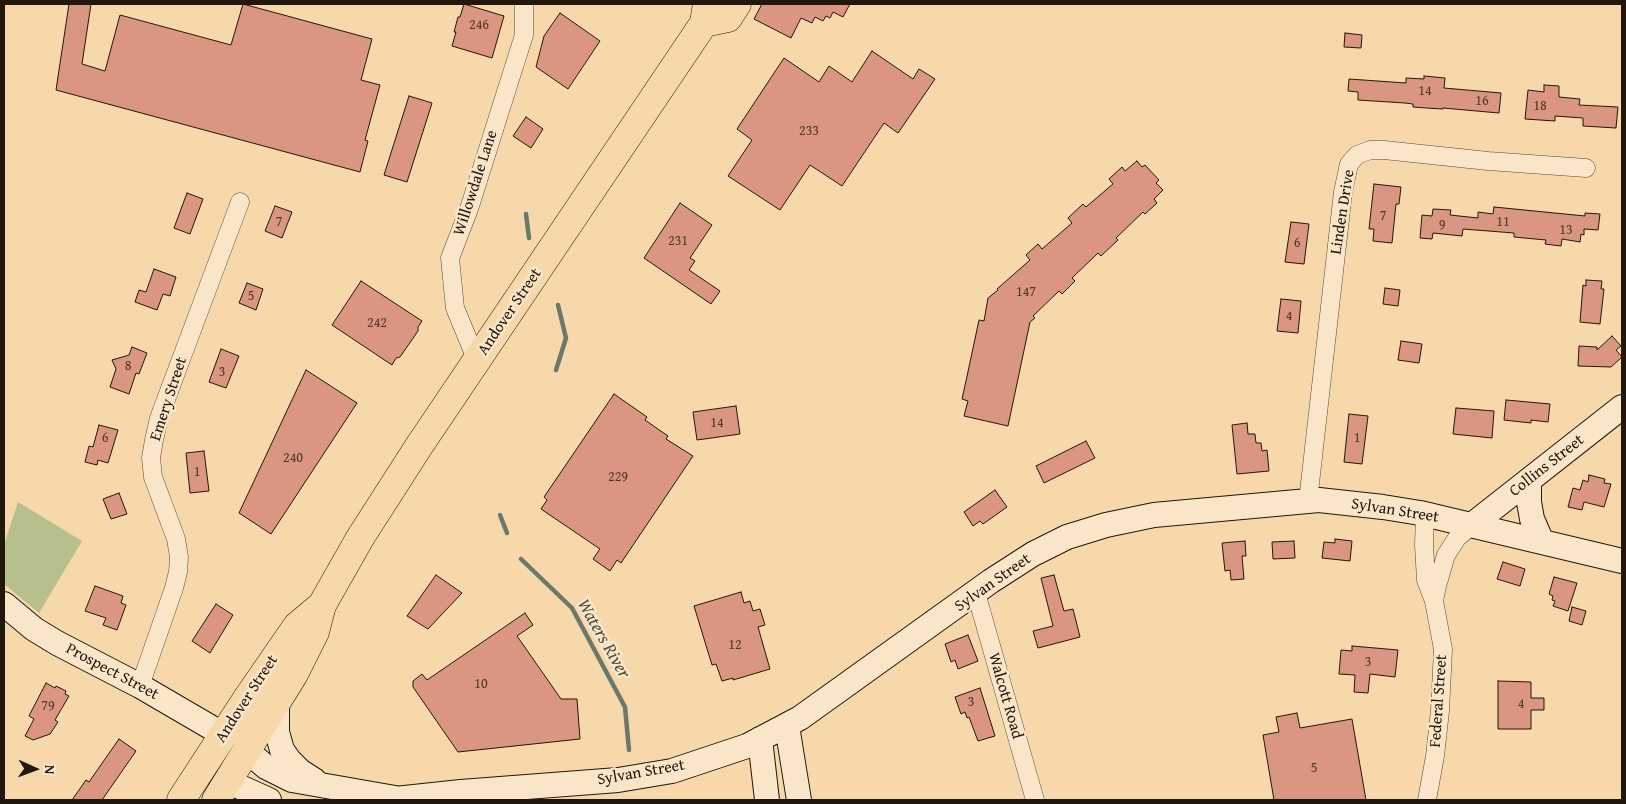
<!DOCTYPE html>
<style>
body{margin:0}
#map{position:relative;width:1626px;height:804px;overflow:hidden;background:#f6d8ab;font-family:"Gentium Book Plus",serif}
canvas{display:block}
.frame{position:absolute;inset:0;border:5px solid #21170c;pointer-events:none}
.north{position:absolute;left:10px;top:744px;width:50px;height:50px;-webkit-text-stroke:4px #f9e6c8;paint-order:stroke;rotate:92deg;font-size:14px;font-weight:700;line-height:20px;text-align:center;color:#21170c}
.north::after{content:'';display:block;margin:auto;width:18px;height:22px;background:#21170c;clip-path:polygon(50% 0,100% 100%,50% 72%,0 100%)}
</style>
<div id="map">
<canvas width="1626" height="804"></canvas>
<div class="frame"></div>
<div class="north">N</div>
</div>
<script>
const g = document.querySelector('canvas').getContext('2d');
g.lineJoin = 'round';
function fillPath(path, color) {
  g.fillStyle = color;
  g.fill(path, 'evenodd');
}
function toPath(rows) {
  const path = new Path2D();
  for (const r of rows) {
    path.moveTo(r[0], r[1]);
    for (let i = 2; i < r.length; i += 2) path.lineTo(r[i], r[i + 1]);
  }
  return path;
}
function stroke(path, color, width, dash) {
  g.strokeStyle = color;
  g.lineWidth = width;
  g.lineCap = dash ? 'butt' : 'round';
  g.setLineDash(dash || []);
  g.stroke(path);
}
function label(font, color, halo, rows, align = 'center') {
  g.font = font + ' "Gentium Book Plus",serif';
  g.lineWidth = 5;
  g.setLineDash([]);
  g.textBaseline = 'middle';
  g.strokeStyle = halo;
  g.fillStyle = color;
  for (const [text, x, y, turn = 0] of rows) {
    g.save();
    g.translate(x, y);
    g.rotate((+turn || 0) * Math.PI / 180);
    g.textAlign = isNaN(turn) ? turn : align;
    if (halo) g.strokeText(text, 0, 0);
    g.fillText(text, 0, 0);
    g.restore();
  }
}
fillPath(toPath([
 [18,502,82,541,39,613,4,584,4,545]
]), '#b7c08d');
stroke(toPath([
 [526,214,529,238],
 [556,370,566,338,558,305],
 [500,515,507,533],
 [521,559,572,608,625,707,629,750]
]), '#6b796b', 4.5);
const building = toPath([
 [69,4,91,4,82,64,105,71,120,15,231,45,243,4,372,39,361,80,380,85,365,140,368,141,360,172,56,90,69,4],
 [464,4,504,16,492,58,452,46,456,32,454,32,458,17,460,17,464,4],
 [762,4,850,4,843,17,833,12,830,18,826,16,823,21,815,17,812,23,801,18,791,38,754,19,762,4],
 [560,13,600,41,568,89,536,67,544,36,560,13],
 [1345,33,1362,35,1361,48,1344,47,1345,33],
 [872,51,913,79,919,69,935,79,898,133,884,123,842,186,810,165,780,210,728,176,752,140,737,129,784,58,819,82,829,66,852,82,872,51],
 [1424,76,1445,78,1444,88,1501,93,1499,113,1443,108,1443,109,1426,108,1413,107,1413,104,1405,103,1358,100,1358,92,1348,91,1349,79,1406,83,1406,78,1424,79,1424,76],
 [1544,85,1559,86,1559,97,1580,99,1579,105,1618,107,1616,128,1583,126,1583,118,1555,116,1555,121,1525,119,1528,90,1544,92,1544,85],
 [409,96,432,103,407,182,384,175,409,96],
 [526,117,543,129,531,148,513,136,526,117],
 [1137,161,1142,167,1145,165,1159,180,1156,183,1163,190,1154,199,1157,203,1145,214,1143,212,1116,238,1118,240,1101,256,1098,253,1072,278,1075,281,1062,294,1059,291,1033,316,1035,318,1030,322,1008,426,964,416,968,401,962,399,966,381,979,320,984,321,988,298,998,290,997,289,1030,260,1026,255,1038,244,1042,249,1072,223,1068,218,1083,204,1086,207,1113,184,1109,179,1122,167,1125,171,1137,161],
 [1374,184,1401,187,1399,204,1396,204,1392,243,1373,241,1374,229,1369,229,1374,184],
 [187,193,203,199,190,234,174,228,187,193],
 [680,203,712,225,690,258,695,261,689,270,720,291,711,304,644,258,680,203],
 [275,206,292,212,282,238,265,231,275,206],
 [1494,207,1585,216,1585,213,1600,214,1598,230,1584,229,1584,235,1581,234,1580,242,1562,239,1561,246,1545,244,1546,240,1514,237,1514,233,1463,229,1462,236,1433,233,1432,239,1420,238,1422,215,1432,216,1433,209,1451,210,1450,215,1478,218,1478,212,1493,214,1494,207],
 [1291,222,1309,224,1304,264,1285,262,1291,222],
 [154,269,176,277,170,296,163,294,157,310,135,302,139,290,146,292,154,269],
 [1586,280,1602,281,1601,289,1604,289,1600,324,1580,322,1583,285,1586,286,1586,280],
 [361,281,422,321,418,327,418,331,400,357,396,358,392,365,332,325,361,281],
 [247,283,263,289,256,310,239,303,247,283],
 [1385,288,1400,290,1398,306,1383,304,1385,288],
 [1281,299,1301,301,1298,333,1277,331,1281,299],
 [1612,336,1621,346,1616,350,1622,357,1611,367,1578,366,1579,346,1597,347,1597,350,1612,336],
 [1401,341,1422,344,1419,363,1398,360,1401,341],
 [132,347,147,353,139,374,136,373,129,394,110,387,116,369,112,360,129,355,132,347],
 [221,349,239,356,226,388,209,382,221,349],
 [306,370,357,403,271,534,239,513,306,370],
 [614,394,647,417,645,420,668,436,666,439,693,456,621,563,617,560,610,571,593,559,600,549,541,509,547,500,544,497,614,394],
 [1506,400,1550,404,1548,422,1531,420,1531,423,1504,420,1506,400],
 [736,406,740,434,697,440,693,412,736,406],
 [1456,408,1494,411,1492,438,1453,434,1456,408],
 [1349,414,1368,416,1362,464,1344,462,1349,414],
 [1247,423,1248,434,1255,434,1256,443,1261,443,1262,451,1267,450,1269,471,1237,474,1232,425,1247,423],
 [99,425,118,430,108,463,98,460,97,465,85,462,89,446,93,447,99,425],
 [1086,441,1095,458,1044,483,1036,466,1086,441],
 [204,451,209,491,190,493,186,453,204,451],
 [1589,475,1605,479,1604,483,1611,484,1604,507,1584,502,1582,510,1568,507,1573,488,1580,490,1583,480,1588,482,1589,475],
 [995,490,1007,507,983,524,980,521,973,526,964,512,995,490],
 [119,493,127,514,111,519,103,499,119,493],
 [1335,539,1352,541,1350,561,1322,558,1324,542,1335,543,1335,539],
 [1245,541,1246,556,1242,556,1244,579,1231,580,1230,570,1225,571,1222,543,1245,541],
 [1294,541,1295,558,1273,559,1272,542,1294,541],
 [1503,562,1525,569,1520,586,1497,579,1503,562],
 [436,575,462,593,428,629,407,616,436,575],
 [1054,575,1064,611,1073,609,1080,637,1038,648,1033,631,1053,626,1041,578,1054,575],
 [1554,577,1577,583,1568,611,1553,606,1555,601,1552,600,1553,596,1549,594,1554,577],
 [95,586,123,596,121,603,126,605,117,630,103,625,106,618,85,611,95,586],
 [741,592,744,603,750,601,753,611,760,609,765,625,758,627,770,669,733,680,733,678,722,681,716,664,712,665,694,606,741,592],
 [216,604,233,615,210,653,192,641,216,604],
 [1572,607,1586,611,1582,625,1569,621,1572,607],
 [525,613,533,625,517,636,561,699,577,699,580,739,458,752,413,687,413,681,422,674,427,680,525,613],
 [968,635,978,661,958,669,955,660,951,662,945,644,968,635],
 [1352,646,1398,650,1395,677,1370,674,1368,693,1354,692,1355,675,1339,674,1341,650,1352,651,1352,646],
 [1498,681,1531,682,1531,698,1544,698,1544,710,1531,710,1531,729,1498,729,1498,681],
 [46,683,55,688,56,686,66,691,65,694,69,696,55,720,58,722,50,734,33,740,25,736,34,719,29,716,46,683],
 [980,688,995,736,978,741,969,717,967,718,965,712,961,714,955,697,980,688],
 [1297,713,1300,728,1352,719,1366,800,1274,800,1263,735,1279,732,1276,717,1297,713],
 [119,739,136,751,102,800,72,800,86,780,89,782,119,739]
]);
fillPath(building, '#da9681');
stroke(building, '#21170c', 1);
const street = toPath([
 [477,361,455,308,450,258,469,209,524,35,524,4],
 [1308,501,1343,192,1349,164,1357,155,1370,150,1384,150,1488,161,1586,168],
 [1425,514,1424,545,1426,580,1434,601,1443,649,1440,711,1435,756,1427,800],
 [976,593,1035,800],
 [1434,601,1437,586,1446,555,1457,538,1472,525],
 [140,686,174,588,178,572,179,557,176,539,153,477,151,458,154,440,159,418,240,202]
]);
const secondary = toPath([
 [1529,480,1529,502,1532,519,1542,542],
 [1472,525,1622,407],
 [4,604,34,629,57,643,140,686,224,735],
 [277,704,277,732,282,750,289,760,300,771,314,780],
 [787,726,799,800],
 [760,739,767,800],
 [247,751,266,767,292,780,395,798],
 [229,782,269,800],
 [386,800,461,792,618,780,672,771,747,746,800,718,991,581,1033,554,1067,537,1106,525,1154,515,1319,500,1383,507,1420,513,1622,561]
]);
const highway = toPath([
 [704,23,728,18,737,4],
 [181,800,248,697,297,626,321,606],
 [216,800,294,674,315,632,322,605,360,538,419,446,704,23,707,4]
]);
stroke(street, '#564734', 19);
stroke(secondary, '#21170c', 26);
stroke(highway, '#21170c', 29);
stroke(street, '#f9e6c8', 18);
stroke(secondary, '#f9e6c8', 24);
stroke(highway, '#f6d8ab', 28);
label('14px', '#4f3729', null, [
 ["246",479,25],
 ["14",1425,91],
 ["16",1482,101],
 ["18",1540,106],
 ["233",809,131],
 ["7",1383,216],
 ["7",279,222],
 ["11",1503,222],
 ["9",1442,225],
 ["13",1566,230],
 ["231",678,241],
 ["6",1297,243],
 ["147",1026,292],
 ["5",251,296],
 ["4",1289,316],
 ["242",377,323],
 ["8",128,366],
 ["3",222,372],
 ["14",717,423],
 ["6",105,438],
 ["1",1357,438],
 ["240",293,458],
 ["1",197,472],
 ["229",618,477],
 ["12",735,645],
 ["3",1368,662],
 ["10",481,684],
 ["3",971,702],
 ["4",1521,704],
 ["79",48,706],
 ["5",1314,768]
]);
label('16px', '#21170c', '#f9e6c8', [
 ["Willowdale Lane",476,183,-72],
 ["Linden Drive",1343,212,-81],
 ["Andover Street",510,312,-56],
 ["Emery Street",169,399,-72],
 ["Collins Street",1547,466,-38],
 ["Sylvan Street",1395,511,9],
 ["Sylvan Street",993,583,-35],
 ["Prospect Street",112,672,28],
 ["Walcott Road",1005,696,74],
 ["Andover Street",247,699,-57],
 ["Federal Street",1439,701,-86],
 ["Sylvan Street",641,773,-10]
]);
label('italic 18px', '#4c5043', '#f9e6c8', [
 ["Waters River",603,639,60]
]);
</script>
